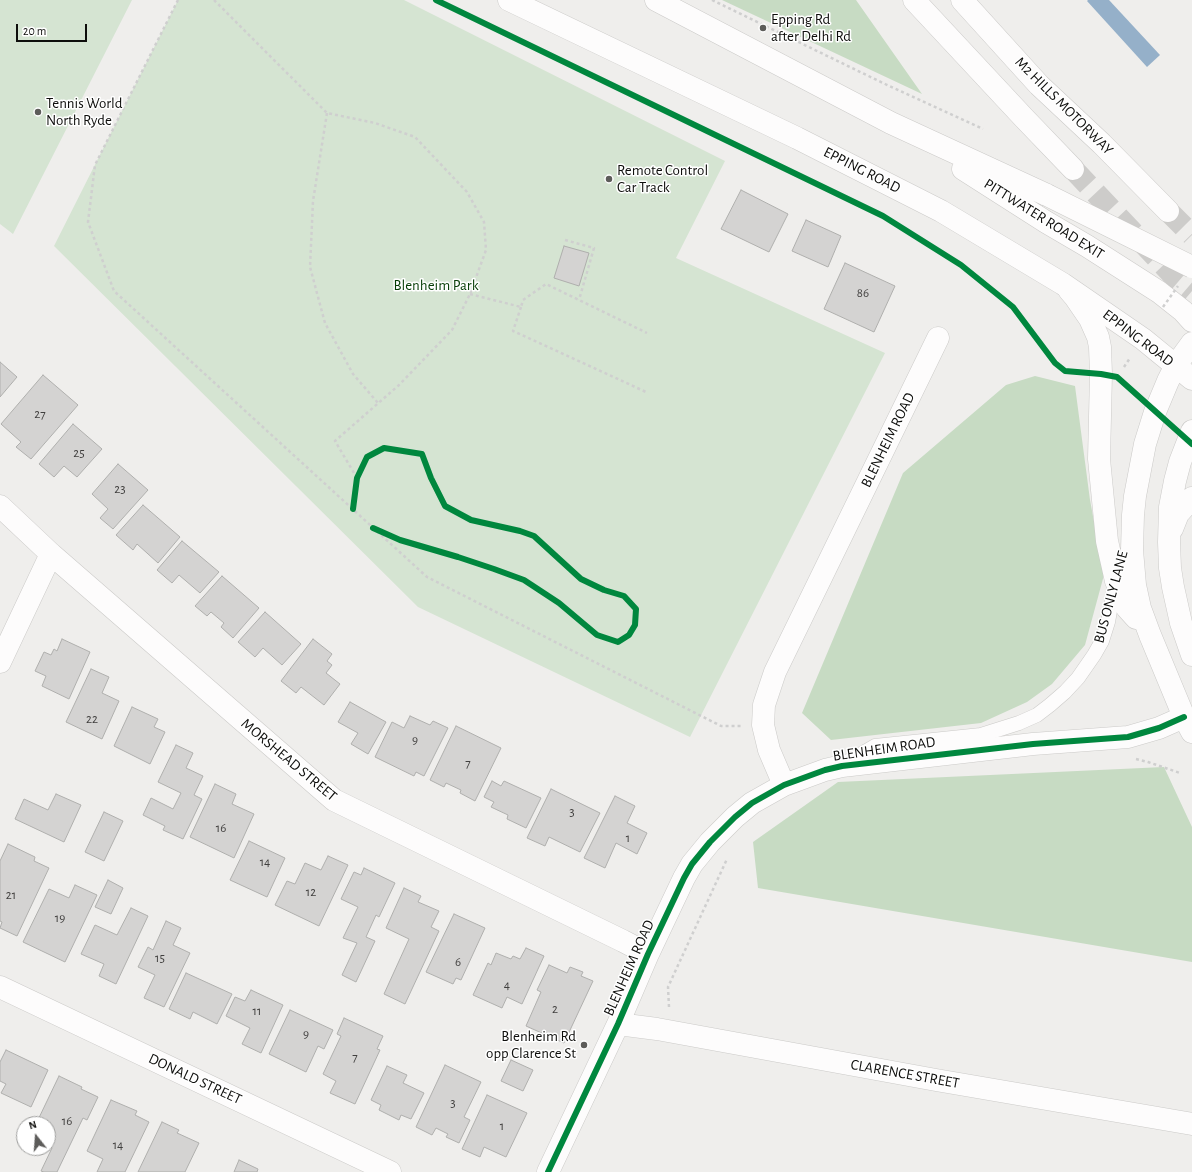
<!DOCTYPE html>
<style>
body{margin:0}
#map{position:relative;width:1192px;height:1172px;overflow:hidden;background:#efeeec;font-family:"Alegreya Sans",sans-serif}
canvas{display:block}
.north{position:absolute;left:16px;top:1116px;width:40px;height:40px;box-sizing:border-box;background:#fff;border:1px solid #9f9f9e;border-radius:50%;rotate:343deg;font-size:11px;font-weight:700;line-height:16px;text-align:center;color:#0e0e0c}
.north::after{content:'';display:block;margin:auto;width:14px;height:18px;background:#5d5c5a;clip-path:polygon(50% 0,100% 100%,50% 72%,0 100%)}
.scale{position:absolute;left:16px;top:24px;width:71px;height:18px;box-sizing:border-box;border:2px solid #0e0e0c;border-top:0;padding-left:5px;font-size:12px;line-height:14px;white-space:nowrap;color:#0e0e0c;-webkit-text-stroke:3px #fff;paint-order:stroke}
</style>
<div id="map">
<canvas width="1192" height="1172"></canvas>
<div class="north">N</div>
<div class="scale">20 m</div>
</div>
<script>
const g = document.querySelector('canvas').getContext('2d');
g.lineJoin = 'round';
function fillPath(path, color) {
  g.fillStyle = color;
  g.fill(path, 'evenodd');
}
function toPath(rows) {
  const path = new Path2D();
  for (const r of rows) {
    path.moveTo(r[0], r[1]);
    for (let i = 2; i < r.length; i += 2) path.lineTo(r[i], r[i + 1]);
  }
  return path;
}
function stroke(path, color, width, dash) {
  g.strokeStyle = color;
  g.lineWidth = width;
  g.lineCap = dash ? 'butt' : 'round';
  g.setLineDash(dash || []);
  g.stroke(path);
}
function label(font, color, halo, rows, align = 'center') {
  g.font = font + ' "Alegreya Sans",sans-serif';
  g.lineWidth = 3;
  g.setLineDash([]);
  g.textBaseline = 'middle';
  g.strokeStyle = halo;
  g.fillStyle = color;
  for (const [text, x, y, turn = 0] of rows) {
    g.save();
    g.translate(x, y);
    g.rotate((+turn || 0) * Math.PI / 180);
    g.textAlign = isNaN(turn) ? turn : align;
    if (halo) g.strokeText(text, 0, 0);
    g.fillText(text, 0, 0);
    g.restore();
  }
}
fillPath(toPath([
 [0,0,132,0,13,234,0,224],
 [178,0,404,0,725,161,676,258,885,353,690,737,418,607,54,246]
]), '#d5e4d2');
fillPath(toPath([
 [722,0,856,0,922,94],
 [1035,376,1075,386,1090,500,1104,575,1085,645,1052,684,1027,702,981,723,831,740,802,713,903,473,1006,385],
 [1164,767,1192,827,1192,962,758,888,753,842,838,782]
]), '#c7dbc3');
fillPath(toPath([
 [1088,0,1109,0,1160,55,1147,67,1087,1]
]), '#95b0c9');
const building = toPath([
 [741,190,788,214,769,252,721,229,741,190],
 [806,220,841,236,828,267,792,251,806,220],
 [564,246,589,253,579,286,554,278,564,246],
 [845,263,895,286,874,332,824,309,845,263],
 [0,362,17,377,0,397,0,362],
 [43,375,78,405,31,459,16,447,21,442,1,424,43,375],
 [73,424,102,449,77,477,64,466,54,477,39,464,73,424],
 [118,464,148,490,113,529,100,518,108,509,92,494,118,464],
 [143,505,180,537,158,563,137,544,133,550,116,535,143,505],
 [182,541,219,572,200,593,179,575,172,583,157,570,182,541],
 [222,576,259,608,233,638,221,627,224,623,211,612,207,616,195,606,222,576],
 [265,612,301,644,282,665,263,648,255,657,238,642,265,612],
 [62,639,90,652,69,699,42,686,46,676,35,671,44,652,51,655,54,649,57,651,62,639],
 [313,639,332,654,327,661,332,665,326,673,340,684,324,705,301,687,296,693,281,681,313,639],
 [91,669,109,677,102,693,119,701,102,739,66,722,91,669],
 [350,702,386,722,368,754,351,744,358,733,338,722,350,702],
 [132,707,158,719,154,727,165,732,150,764,114,746,132,707],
 [410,716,430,725,433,721,448,728,424,776,416,772,414,776,375,757,392,722,404,728,410,716],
 [456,726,501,748,475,801,460,793,461,790,446,783,444,787,430,780,456,726],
 [176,745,193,753,186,768,203,776,194,795,202,799,183,839,163,830,165,826,143,815,151,798,173,809,181,793,158,782,176,745],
 [492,781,501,786,504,781,541,798,526,828,507,819,508,815,491,807,494,802,484,797,492,781],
 [215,784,236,794,232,804,254,814,234,858,190,837,215,784],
 [551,789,600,813,580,852,549,837,545,846,527,838,551,789],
 [56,794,81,805,64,842,15,819,24,799,48,810,56,794],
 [615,796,635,806,627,823,647,833,637,854,616,843,605,868,584,858,615,796],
 [104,812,123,821,104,861,85,852,104,812],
 [249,841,285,858,267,897,230,880,249,841],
 [8,844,35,857,34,861,49,868,17,936,0,928,2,922,0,921,0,861,8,844],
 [328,856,348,865,319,926,275,905,287,881,295,884,305,863,321,870,328,856],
 [364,868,395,883,379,917,376,915,366,937,375,941,356,982,342,975,357,943,343,938,358,907,341,899,354,872,361,875,364,868],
 [108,880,123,888,111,914,95,907,108,880],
 [75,885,97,895,65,962,23,942,49,889,69,898,75,885],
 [404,888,421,896,418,902,439,911,431,927,439,931,405,1004,384,994,409,939,386,928,404,888],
 [131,908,148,916,116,984,99,976,104,964,81,954,95,925,117,935,131,908],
 [454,914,485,928,461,980,456,978,453,984,426,972,454,914],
 [166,921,181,928,173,945,190,953,164,1007,144,998,155,975,138,967,148,947,153,950,166,921],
 [526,948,544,956,522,1004,507,997,502,1008,473,995,488,963,491,965,496,953,511,959,513,956,520,959,526,948],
 [549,965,567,973,570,967,583,972,581,976,593,981,564,1043,526,1026,541,992,537,990,549,965],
 [186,973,232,994,217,1024,193,1012,190,1019,169,1009,186,973],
 [251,990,283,1005,261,1053,242,1044,250,1028,226,1016,235,997,245,1001,251,990],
 [290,1010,333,1030,324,1049,318,1046,306,1072,269,1054,290,1010],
 [344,1018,383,1036,377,1049,380,1050,355,1104,330,1093,336,1081,323,1074,341,1036,337,1034,344,1018],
 [6,1050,48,1070,31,1107,1,1093,6,1084,0,1081,0,1062,6,1050],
 [511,1060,533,1070,523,1091,501,1081,511,1060],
 [445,1065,481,1082,464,1117,470,1120,459,1143,446,1137,448,1134,436,1128,432,1135,416,1127,445,1065],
 [387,1066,407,1075,403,1083,424,1093,411,1119,401,1115,399,1120,379,1110,381,1105,371,1100,387,1066],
 [59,1076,82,1087,81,1089,98,1097,87,1120,83,1118,57,1172,44,1172,41,1171,52,1148,48,1146,48,1124,36,1124,59,1076],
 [487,1095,527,1113,506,1157,484,1147,480,1157,462,1149,487,1095],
 [111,1100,137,1111,135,1115,149,1122,125,1172,97,1172,103,1159,87,1151,111,1100],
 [162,1122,179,1130,177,1133,199,1143,185,1172,138,1172,162,1122],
 [239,1160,258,1169,257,1172,234,1172,239,1160]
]);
fillPath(building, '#d4d3d2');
stroke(building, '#afafad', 1);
stroke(toPath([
 [1073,169,1172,274,1192,291],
 [1168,211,1192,235]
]), '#cdccca', 22, [22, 11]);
const service = toPath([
 [849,761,875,746,981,735,1019,723,1037,715,1050,705,1065,692,1078,678,1094,655,1102,641,1108,622,1115,583]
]);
const minor = toPath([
 [0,506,51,554,334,800,623,941,648,954],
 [0,662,51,554],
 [784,785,769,750,763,725,764,705,775,672,938,338],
 [0,987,390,1172],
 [618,1024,657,1029,936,1080,1192,1124],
 [548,1172,618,1024,648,954,684,878,692,864,710,842,735,817,752,803,784,785,825,770,842,766,1033,744,1128,737,1159,728,1184,717]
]);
const secondary = toPath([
 [1069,290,1075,297,1090,319,1098,337,1100,347,1101,374,1099,459,1107,541,1116,581,1127,608,1136,618],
 [1176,365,1168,381,1155,412,1145,444,1135,496,1133,515,1132,550,1135,585,1140,608,1150,635,1184,717,1192,732],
 [1192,431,1180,462,1175,481,1170,507,1169,542,1170,568,1173,587,1181,623,1192,655],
 [1172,529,1178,514,1192,498]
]);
const primary = toPath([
 [509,0,797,138,941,211,1063,284,1143,339,1192,379],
 [656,0,891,123,1047,195],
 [963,169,1046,222,1087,246,1159,292,1183,311,1192,321],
 [1176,365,1192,343]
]);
const motorway = toPath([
 [914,0,1024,118,1073,169],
 [962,0,1039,85,1102,144,1168,211]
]);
stroke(service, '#cbcac8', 15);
stroke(minor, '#cbcac8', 23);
stroke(secondary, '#cbcac8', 23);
stroke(primary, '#cbcac8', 23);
stroke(motorway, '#cbcac8', 23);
stroke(toPath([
 [178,0,95,165,88,222,114,291,427,577,721,726,741,726],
 [214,0,327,113,375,123,415,137,467,192,484,222,486,250,470,294,452,330,399,385,335,441,357,478],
 [712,0,885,84,983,129],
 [327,113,313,201,310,267,325,323,353,374,378,403],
 [565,240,594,248,579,300],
 [470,294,521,307,523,300,546,284,647,333],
 [521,307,513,331,646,392],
 [1124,367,1130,358],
 [1136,759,1148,762,1180,773],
 [669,1007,668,987,727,859]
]), '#cfcfcf', 2.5, [3, 3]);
stroke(service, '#fdfcfc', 14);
stroke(minor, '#fdfcfc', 22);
stroke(secondary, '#fdfcfc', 22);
stroke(primary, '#fdfcfc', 22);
stroke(motorway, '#fdfcfc', 22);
const primaryBridge = toPath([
 [1047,195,1192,267]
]);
stroke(primaryBridge, '#cbcac8', 23, []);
stroke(toPath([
 [1163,307,1178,286]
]), '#cfcfcf', 2.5, [3, 3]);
stroke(primaryBridge, '#fdfcfc', 22);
stroke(toPath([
 [436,0,883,216,961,265,1013,307,1055,363,1065,371,1101,374,1117,377,1192,444],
 [353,509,357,478,367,457,384,448,422,454,431,478,445,506,471,520,520,531,534,536,581,579,604,590,624,596,636,609,635,625,629,635,618,642,597,635,559,603,524,580,494,569,458,557,400,540,373,528],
 [548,1172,618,1024,648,954,684,878,692,864,710,842,735,817,752,803,784,785,825,770,842,766,1033,744,1128,737,1159,728,1184,717]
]), '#00873e', 6);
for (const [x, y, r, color] of [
 [763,28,4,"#5d5c5a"],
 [38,112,4,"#5d5c5a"],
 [609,179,4,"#5d5c5a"],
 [584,1045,4,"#5d5c5a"]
]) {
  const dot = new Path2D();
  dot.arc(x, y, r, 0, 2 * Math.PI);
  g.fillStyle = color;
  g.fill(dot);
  stroke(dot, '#fff', 1.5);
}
label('13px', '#403f3e', null, [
 ["86",863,293],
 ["27",40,414],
 ["25",79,453],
 ["23",120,489],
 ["22",92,719],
 ["9",415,740],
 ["7",468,763],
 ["3",572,812],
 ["16",221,828],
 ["1",628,838],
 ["14",265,862],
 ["12",311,892],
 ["21",11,895],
 ["19",60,918],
 ["15",160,958],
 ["6",458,962],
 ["4",507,985],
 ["2",555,1009],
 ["11",257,1011],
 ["9",306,1034],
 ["7",355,1057],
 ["3",453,1103],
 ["16",67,1121],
 ["1",502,1126],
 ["14",118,1145]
]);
label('15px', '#0e0e0c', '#fff', [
 ["Epping Rd",771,19],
 ["after Delhi Rd",771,36],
 ["Tennis World",46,103],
 ["North Ryde",46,120],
 ["Remote Control",617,170],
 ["Car Track",617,187],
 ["Blenheim Rd",576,1036,"right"],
 ["opp Clarence St",576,1053,"right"]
], 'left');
label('15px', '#0e0e0c', '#fff', [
 ["M2 HILLS MOTORWAY",1064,106,45],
 ["EPPING ROAD",862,170,27],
 ["PITTWATER ROAD EXIT",1044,219,32],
 ["EPPING ROAD",1138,338,37],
 ["BLENHEIM ROAD",888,440,-64],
 ["BUS ONLY LANE",1111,597,-75],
 ["BLENHEIM ROAD",884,749,-8],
 ["MORSHEAD STREET",289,760,40],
 ["BLENHEIM ROAD",629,968,-66],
 ["CLARENCE STREET",905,1074,10],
 ["DONALD STREET",195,1079,25]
]);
label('15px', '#063d05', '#fff', [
 ["Blenheim Park",436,285]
]);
</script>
